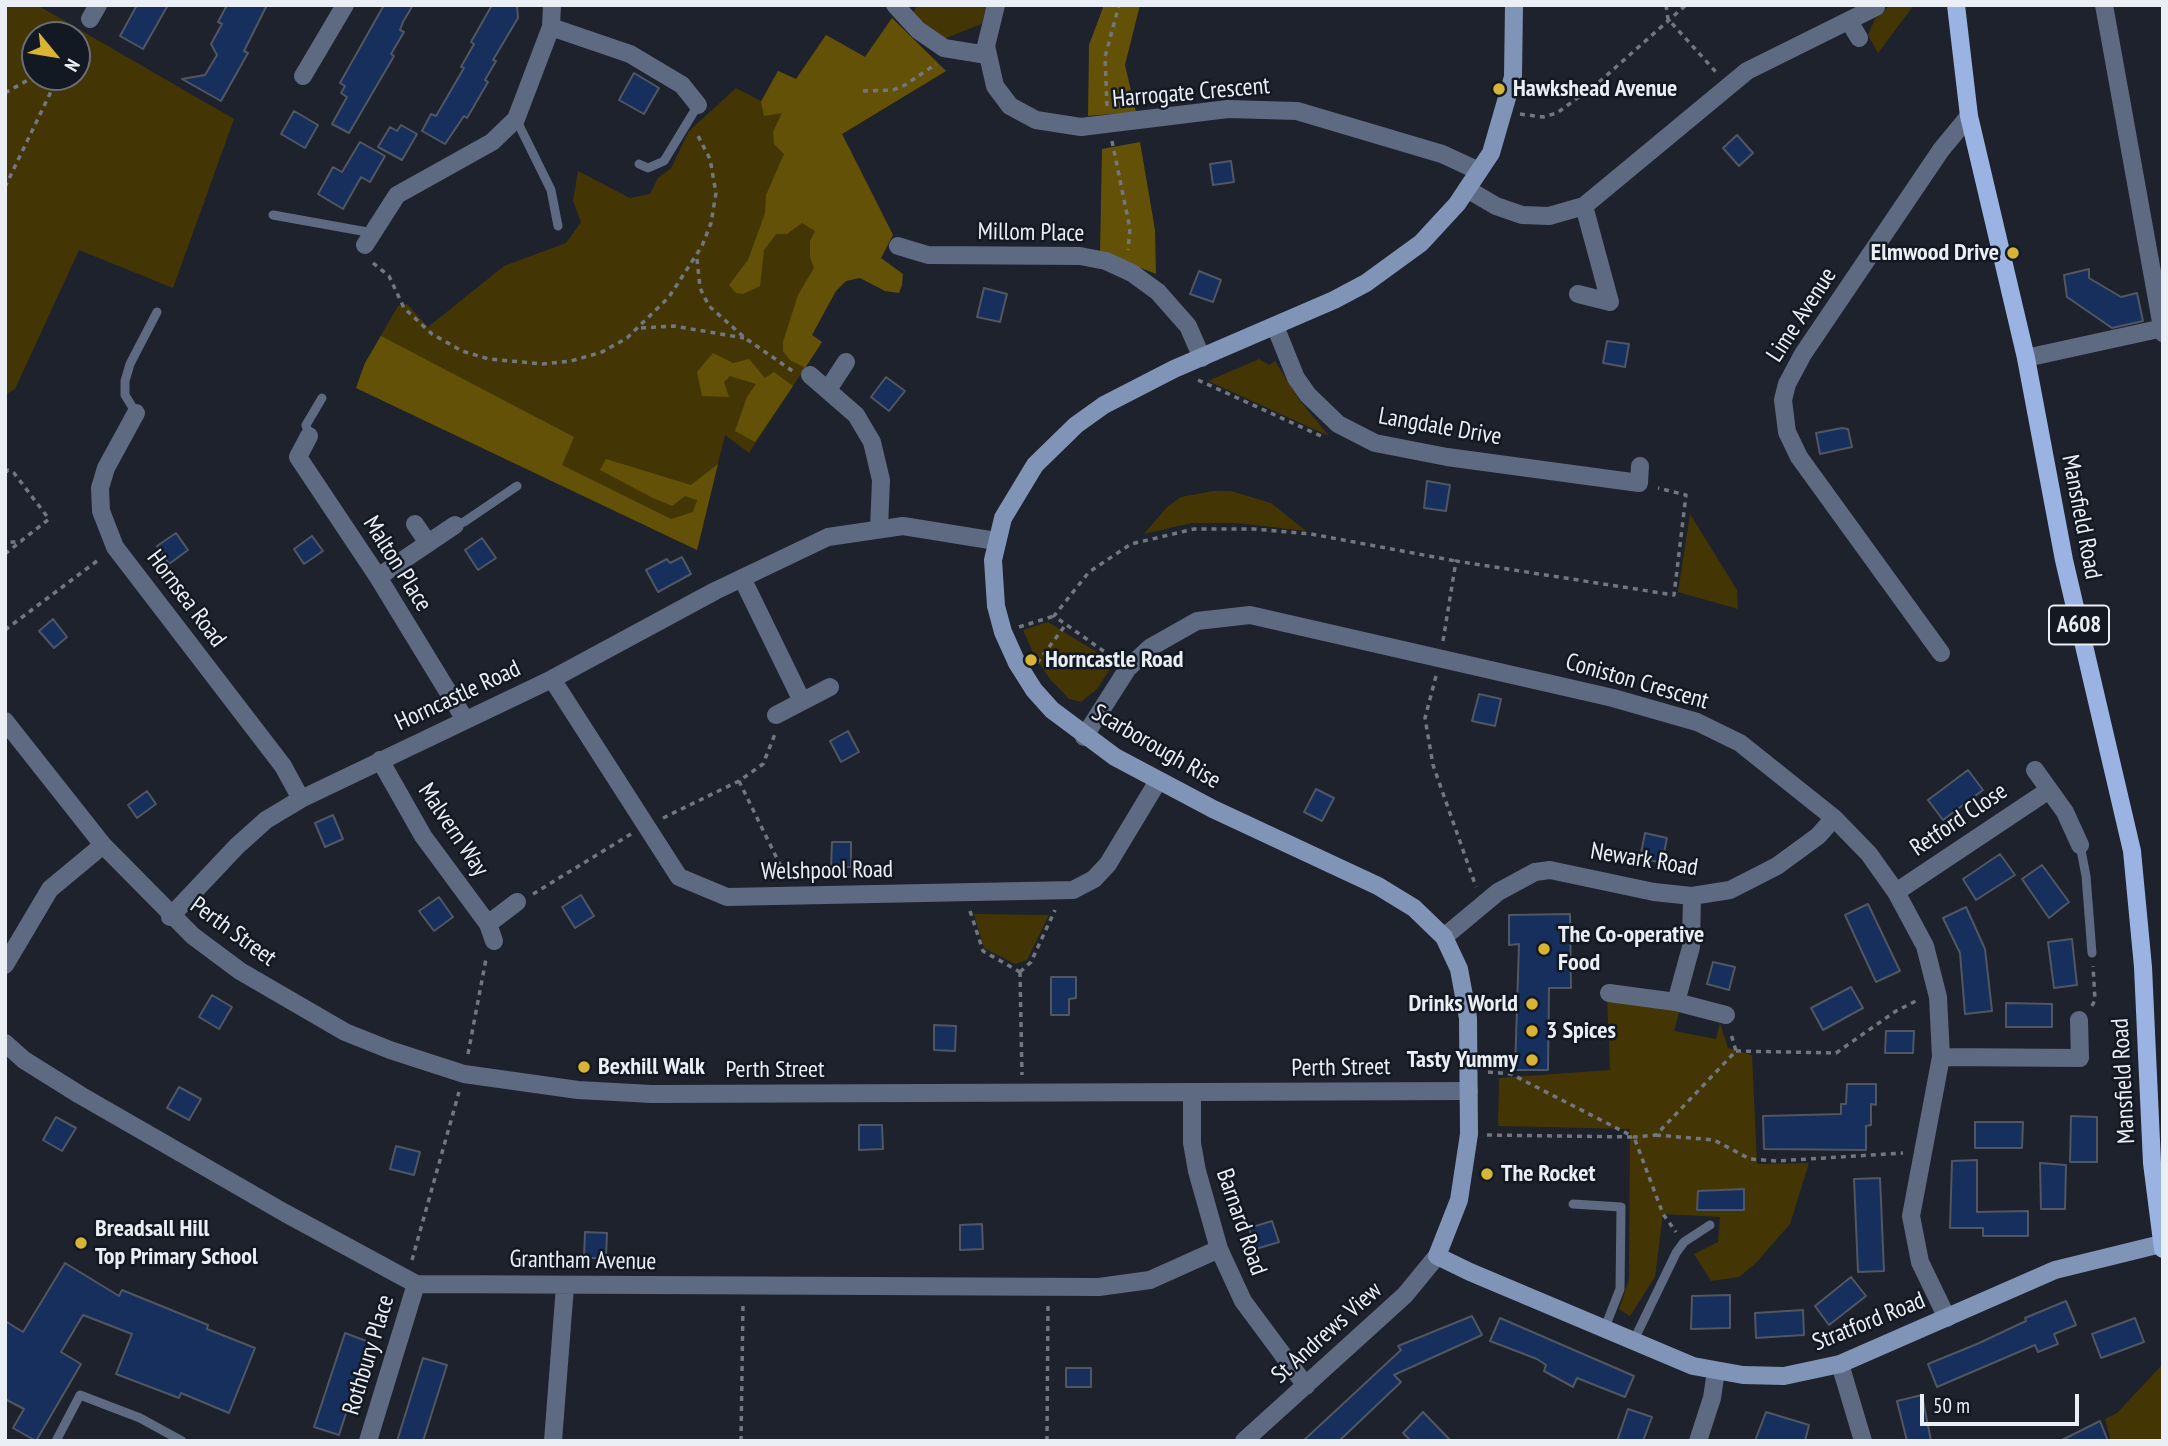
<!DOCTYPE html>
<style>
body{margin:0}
#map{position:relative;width:2168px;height:1446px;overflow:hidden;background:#1d222c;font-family:"PT Sans Narrow",sans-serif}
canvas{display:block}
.frame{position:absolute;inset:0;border:7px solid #eaeef5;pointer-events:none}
.north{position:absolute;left:21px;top:21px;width:70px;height:70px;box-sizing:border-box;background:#131922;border:2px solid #696e76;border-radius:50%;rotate:120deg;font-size:19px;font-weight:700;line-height:28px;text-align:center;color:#eaeef5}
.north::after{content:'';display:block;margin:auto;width:24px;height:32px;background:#d8b434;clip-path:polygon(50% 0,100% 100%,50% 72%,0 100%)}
.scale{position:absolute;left:1920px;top:1394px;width:159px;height:32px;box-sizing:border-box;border:4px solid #eaeef5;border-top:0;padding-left:9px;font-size:21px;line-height:24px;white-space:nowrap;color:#eaeef5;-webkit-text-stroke:5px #131922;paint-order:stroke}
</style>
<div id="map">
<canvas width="2168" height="1446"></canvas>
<div class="frame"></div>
<div class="north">N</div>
<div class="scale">50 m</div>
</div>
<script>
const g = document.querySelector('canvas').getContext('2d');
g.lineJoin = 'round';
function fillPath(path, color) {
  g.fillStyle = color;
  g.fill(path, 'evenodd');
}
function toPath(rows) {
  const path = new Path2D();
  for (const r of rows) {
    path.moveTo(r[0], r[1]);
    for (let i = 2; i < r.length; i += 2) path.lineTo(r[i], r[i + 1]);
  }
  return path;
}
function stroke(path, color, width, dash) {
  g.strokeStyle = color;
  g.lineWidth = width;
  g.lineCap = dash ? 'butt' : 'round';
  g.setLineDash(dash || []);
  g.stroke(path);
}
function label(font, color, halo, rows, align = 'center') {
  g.font = font + ' "PT Sans Narrow",sans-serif';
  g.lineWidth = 5;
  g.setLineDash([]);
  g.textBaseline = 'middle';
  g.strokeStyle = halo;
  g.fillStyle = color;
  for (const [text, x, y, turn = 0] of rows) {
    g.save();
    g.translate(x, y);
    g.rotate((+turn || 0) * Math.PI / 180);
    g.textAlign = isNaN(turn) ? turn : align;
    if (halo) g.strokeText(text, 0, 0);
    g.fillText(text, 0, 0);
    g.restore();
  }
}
fillPath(toPath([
 [5,5,37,5,234,119,173,288,79,250,15,389,5,395],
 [35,35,77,35,77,77,35,77],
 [918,5,988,5,981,24,939,41,913,12],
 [1890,5,1914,5,1878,53,1868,35,1875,19],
 [892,18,946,71,842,134,893,235,845,261,803,328,822,342,749,453,725,435,697,550,356,388,365,363,398,306,407,304,428,327,504,266,566,243,581,222,573,201,578,171,630,198,650,194,658,178,671,168,689,131,736,88,761,101,778,71,796,79,826,35,865,57],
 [1259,359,1269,365,1275,361,1298,398,1329,436,1208,381],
 [1213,491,1231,491,1271,503,1306,531,1237,523,1192,523,1144,534,1167,507,1181,497],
 [1690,514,1737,590,1738,609,1678,592],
 [1048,622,1114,663,1097,689,1081,702,1069,699,1050,679,1035,657,1023,630],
 [974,914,1049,915,1027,960,1015,964,984,948],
 [1607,996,1680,1010,1674,1031,1716,1039,1720,1023,1728,1048,1752,1055,1757,1164,1809,1163,1790,1224,1755,1264,1739,1277,1711,1281,1694,1254,1718,1242,1720,1217,1663,1214,1655,1277,1630,1316,1619,1309,1629,1279,1630,1129,1498,1126,1499,1078,1610,1070],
 [2163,1364,2163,1441,2111,1441,2105,1419,2117,1413]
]), '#443604');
fillPath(toPath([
 [1104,5,1140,5,1125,65,1136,112,1088,116,1089,45],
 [892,18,946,71,842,134,893,235,881,258,903,274,902,285,899,293,885,291,860,278,846,281,836,291,812,335,822,342,805,368,790,360,783,351,783,342,798,295,814,268,810,257,810,241,815,231,802,223,787,234,776,234,764,250,760,286,743,294,736,293,729,285,748,260,765,213,766,195,784,154,774,144,773,132,782,113,764,116,761,102,778,71,796,79,826,35,865,57],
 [1140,142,1155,230,1156,274,1100,252,1102,149],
 [381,336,574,437,562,465,671,519,693,512,697,500,685,496,672,506,653,498,600,470,606,459,691,485,718,464,697,550,356,388,365,363],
 [713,353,733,363,749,359,765,378,774,372,793,386,755,442,735,431,747,397,756,384,730,376,724,382,729,397,702,396,697,372]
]), '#645108');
const building = toPath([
 [137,5,168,5,143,49,120,36,137,5],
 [227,5,267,5,244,51,248,53,221,101,182,79,205,75,217,55,211,44,222,24,218,22,227,5],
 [384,5,413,5,403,22,400,30,404,32,391,54,394,56,349,133,332,124,347,97,341,93,345,86,340,83,384,5],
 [492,5,517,5,518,18,493,60,496,61,485,80,488,82,467,118,464,116,445,144,422,131,431,114,436,116,464,68,461,67,474,44,471,42,492,5],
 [634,73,659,88,644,114,619,100,634,73],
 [294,111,318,125,305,148,281,134,294,111],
 [401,125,417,134,402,160,378,147,390,127,397,131,401,125],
 [1737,135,1753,153,1739,166,1723,148,1737,135],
 [360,142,385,156,370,182,361,177,343,209,318,194,333,167,342,172,360,142],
 [1231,161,1234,182,1213,185,1210,164,1231,161],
 [2089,269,2089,278,2121,297,2137,293,2143,321,2112,328,2067,297,2064,275,2089,269],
 [1199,271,1221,280,1213,302,1190,294,1199,271],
 [984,288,1007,294,1000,322,977,317,984,288],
 [1607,341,1629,344,1625,367,1603,363,1607,341],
 [886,377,905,391,889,411,871,397,886,377],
 [1842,428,1848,429,1852,447,1820,454,1816,433,1842,428],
 [1427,481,1450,485,1446,511,1424,508,1427,481],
 [176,533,188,550,169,564,157,546,176,533],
 [312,536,323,551,304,564,294,549,312,536],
 [482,538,496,558,478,570,465,550,482,538],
 [682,557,691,574,658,592,646,570,667,559,670,563,682,557],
 [53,619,67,637,54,648,39,631,53,619],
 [1479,694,1501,699,1495,726,1472,721,1479,694],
 [848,731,859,752,841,762,830,741,848,731],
 [1968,770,1983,790,1943,820,1928,800,1968,770],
 [1316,789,1334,798,1322,821,1304,812,1316,789],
 [147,791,156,804,137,818,128,805,147,791],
 [333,815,343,839,325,847,315,823,333,815],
 [1645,833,1667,838,1662,863,1640,858,1645,833],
 [832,842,851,842,851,867,831,867,832,842],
 [2000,854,2015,875,1976,900,1963,879,2000,854],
 [2042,865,2069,902,2049,918,2022,879,2042,865],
 [581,895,594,916,575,928,562,907,581,895],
 [439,897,453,917,434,931,419,911,439,897],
 [1868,904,1900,971,1876,982,1845,915,1868,904],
 [1966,907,1985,949,1992,1011,1965,1014,1960,953,1943,918,1966,907],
 [1570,914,1571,988,1549,988,1548,1070,1515,1070,1519,944,1509,945,1509,915,1570,914],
 [2072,939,2077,985,2054,988,2048,942,2072,939],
 [1713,962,1735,967,1729,990,1707,984,1713,962],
 [1051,977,1076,977,1076,998,1069,999,1069,1015,1051,1015,1051,977],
 [1851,987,1863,1008,1823,1030,1811,1008,1851,987],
 [212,995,232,1007,219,1029,199,1017,212,995],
 [2006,1003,2052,1004,2052,1027,2006,1027,2006,1003],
 [934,1025,956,1026,955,1051,934,1050,934,1025],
 [1886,1031,1914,1031,1913,1053,1885,1053,1886,1031],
 [1847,1084,1876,1084,1876,1105,1871,1104,1871,1125,1866,1126,1866,1150,1764,1149,1763,1116,1841,1114,1841,1104,1846,1104,1847,1084],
 [179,1087,201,1099,189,1120,167,1108,179,1087],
 [2071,1116,2097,1117,2097,1162,2070,1162,2071,1116],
 [56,1117,76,1128,62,1151,43,1140,56,1117],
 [1975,1122,2023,1122,2022,1148,1975,1148,1975,1122],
 [859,1125,882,1125,883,1149,859,1150,859,1125],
 [396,1146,420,1152,414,1175,390,1169,396,1146],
 [1977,1160,1977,1212,2028,1211,2028,1236,1983,1236,1983,1228,1950,1228,1952,1161,1977,1160],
 [2040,1163,2066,1165,2065,1209,2041,1209,2040,1163],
 [1880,1178,1884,1271,1858,1272,1854,1179,1880,1178],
 [1744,1189,1744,1210,1697,1210,1698,1191,1744,1189],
 [1272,1221,1279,1242,1256,1249,1249,1228,1272,1221],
 [982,1224,983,1249,960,1250,960,1225,982,1224],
 [585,1232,607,1233,606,1258,584,1258,585,1232],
 [65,1263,119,1296,122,1290,208,1325,207,1329,255,1348,229,1413,181,1393,179,1398,116,1374,132,1334,83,1315,61,1352,81,1364,36,1441,13,1428,24,1409,5,1399,5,1321,23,1332,65,1263],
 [1851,1277,1866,1296,1829,1325,1815,1306,1851,1277],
 [1730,1295,1730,1328,1691,1329,1692,1296,1730,1295],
 [2066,1301,2076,1325,2054,1334,2058,1344,2038,1352,2035,1345,1937,1387,1928,1364,1977,1344,2026,1321,2025,1318,2066,1301],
 [1803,1310,1804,1335,1756,1338,1755,1313,1803,1310],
 [1472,1316,1482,1335,1394,1375,1401,1382,1339,1441,1303,1441,1401,1350,1398,1346,1472,1316],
 [1500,1318,1634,1376,1625,1397,1577,1378,1573,1387,1544,1371,1546,1365,1537,1359,1490,1341,1500,1318],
 [2135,1318,2144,1342,2101,1358,2092,1334,2135,1318],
 [345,1333,369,1342,339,1435,314,1427,345,1333],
 [423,1358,447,1365,423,1441,397,1441,423,1358],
 [1066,1368,1091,1368,1091,1387,1066,1387,1066,1368],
 [1922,1395,1931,1441,1907,1441,1897,1401,1922,1395],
 [1628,1409,1652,1417,1643,1441,1617,1441,1628,1409],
 [1423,1412,1451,1441,1411,1441,1403,1433,1423,1412],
 [1766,1412,1809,1425,1805,1441,1755,1441,1766,1412],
 [2100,1421,2108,1441,2060,1441,2100,1421]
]);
fillPath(building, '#172f5c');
stroke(building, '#505662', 2);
stroke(toPath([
 [1666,5,1668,19,1716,72],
 [77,41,82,33],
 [863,91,893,90,905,85,936,64],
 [5,93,35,76],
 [1107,106,1105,57,1119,5],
 [1520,114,1543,117,1557,113,1598,83,1686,5],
 [1112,141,1130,229,1128,250],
 [5,187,58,77],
 [697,259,700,288,709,306,745,338,794,372],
 [373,263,389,276,404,308,432,334,462,351,489,359,543,364,571,361,602,352,627,338,669,297,702,246,711,223,716,193,710,159,697,134],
 [641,328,674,326,744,338],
 [1198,380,1321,436],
 [5,473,8,470,14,473,49,519,21,541,5,543],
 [5,554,20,542],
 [1019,627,1054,616],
 [5,630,101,558],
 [1443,641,1456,561,1674,595,1686,495,1658,488],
 [1112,657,1054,616,1089,572,1131,544,1194,529,1254,529,1311,534,1456,561],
 [1037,663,1064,627],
 [1436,676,1425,718,1433,765,1476,887],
 [739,781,786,877],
 [663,818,739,781,763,764,775,734],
 [533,894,631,834],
 [970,911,983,951,1020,972],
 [1020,972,1022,1075],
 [1020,972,1031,962,1055,910],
 [2092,1006,2095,1000,2093,966],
 [1736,1051,1836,1053,1896,1011,1918,1000],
 [468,1054,486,959],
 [1488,1072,1511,1074,1634,1137,1656,1135,1736,1051,1731,1034],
 [1487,1135,1634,1137,1663,1214,1676,1232],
 [1656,1135,1714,1140,1750,1159,1777,1161,1903,1153],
 [412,1260,459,1092],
 [741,1441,743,1303],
 [1047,1441,1048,1304]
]), '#72767f', 3.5, [5, 5]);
stroke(toPath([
 [516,119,551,190,558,226],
 [639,164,648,168,664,161,698,105],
 [273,215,373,233],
 [136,413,125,395,125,381,130,364,157,312],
 [309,436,306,425,322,398],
 [455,525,464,522,517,486],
 [2080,845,2086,876,2092,953],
 [1573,1204,1621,1207,1620,1289,1604,1330],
 [1633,1342,1676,1253,1684,1242,1710,1225],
 [56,1441,80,1395,140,1418,182,1441]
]), '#5e6a81', 9);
stroke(toPath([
 [895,5,918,30,944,48,987,55],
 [996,5,986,46,995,86,1010,106,1036,120,1081,127,1228,109,1297,111,1442,154,1479,171],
 [2104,5,2163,333],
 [90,19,98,5],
 [1849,21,1859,38],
 [551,27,630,54,682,85,698,105],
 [303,76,345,5],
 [1467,189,1496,206,1522,215,1549,216,1584,206,1747,71,1876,7],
 [365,245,397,195,492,142,516,119,551,27,552,5],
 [898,246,928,255,1080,256,1106,261,1132,273,1158,292,1188,326,1202,358],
 [1578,294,1610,302,1584,206],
 [1275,326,1296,378,1308,395,1338,424,1375,443,1447,457,1639,483,1640,466],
 [2026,358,2163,328],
 [810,375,856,415,872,442,881,480,879,528],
 [829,388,846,362],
 [136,413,106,468,100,488,101,511,115,547,283,766,301,799],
 [309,436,298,457,378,577,464,718],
 [415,524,428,543],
 [378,577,455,525],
 [742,578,802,701],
 [1941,653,1799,457,1787,432,1783,400,1787,384,1803,354,1941,150,1969,116],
 [552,679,679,877,727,897,1073,890,1094,879,1108,864,1158,781],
 [776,715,830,687],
 [5,721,103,845,193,936,240,971,345,1032,390,1050,464,1074,578,1090,652,1094,1469,1091],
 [1084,737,1128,668,1151,647,1197,621,1250,615,1613,698,1697,722,1740,743,1834,818,1869,854,1896,892,1925,946,1938,997,1941,1057,1911,1216,1920,1262,1947,1318],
 [380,760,423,836,488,924,494,941],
 [2035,770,2065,812,2080,845],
 [1896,892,2049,790],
 [1692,896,1691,947,1676,1002,1726,1015],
 [170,917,237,846,266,820,301,799,552,679,715,591,828,537,903,526,996,541],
 [488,924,517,902],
 [1444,937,1498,892,1535,872,1550,870,1654,892,1692,896,1730,890,1777,866,1818,836,1834,818],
 [5,965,50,889,103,845],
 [1609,993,1676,1002],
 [5,1043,24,1060,80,1095,285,1213,416,1284,1099,1287,1150,1280,1219,1249],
 [1941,1057,2080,1058,2079,1020],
 [1192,1093,1192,1143,1197,1171,1219,1249,1243,1301,1306,1386],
 [1840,1364,1863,1441],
 [368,1441,416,1284],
 [553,1441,565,1286],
 [1244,1441,1405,1295,1437,1256],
 [1698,1441,1712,1398,1716,1371]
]), '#5e6a81', 18);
stroke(toPath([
 [1514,5,1513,77,1491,153,1457,204,1421,243,1366,283,1334,300,1174,369,1104,405,1076,425,1035,465,1003,518,993,560,996,606,1003,632,1017,663,1034,690,1052,710,1115,757,1213,809,1378,886,1414,908,1444,937,1459,969,1468,1018,1469,1134,1459,1200,1437,1256,1470,1272,1693,1366,1743,1375,1784,1376,1840,1364,2055,1270,2161,1244]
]), '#8094b8', 18);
stroke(toPath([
 [1956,5,1969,116,2026,358,2064,560,2132,851,2143,967,2152,1163,2163,1249]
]), '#9ab3e2', 18);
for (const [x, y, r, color] of [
 [1499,89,7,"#d8b434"],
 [2013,253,7,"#d8b434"],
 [1031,660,7,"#d8b434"],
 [1544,949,7,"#d8b434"],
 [1532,1004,7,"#d8b434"],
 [1532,1031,7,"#d8b434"],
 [1532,1060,7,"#d8b434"],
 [584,1067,7,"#d8b434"],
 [1487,1174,7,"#d8b434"],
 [81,1243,7,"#d8b434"]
]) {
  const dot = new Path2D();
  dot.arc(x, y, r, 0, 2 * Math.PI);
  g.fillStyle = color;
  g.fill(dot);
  stroke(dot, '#131922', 2.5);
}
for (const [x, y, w] of [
 [2079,625,60]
]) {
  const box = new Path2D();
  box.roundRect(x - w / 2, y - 19.5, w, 39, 5);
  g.fillStyle = '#131922';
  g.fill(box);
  stroke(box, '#eaeef5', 2);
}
label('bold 23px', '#eaeef5', null, [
 ["A608",2079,625]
]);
label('bold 24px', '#eaeef5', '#131922', [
 ["Hawkshead Avenue",1513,89],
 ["Elmwood Drive",1999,253,"right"],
 ["Horncastle Road",1045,660],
 ["The Co-operative",1558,935],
 ["Food",1558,963],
 ["Drinks World",1518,1004,"right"],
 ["3 Spices",1546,1031],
 ["Tasty Yummy",1518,1060,"right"],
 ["Bexhill Walk",598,1067],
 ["The Rocket",1501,1174],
 ["Breadsall Hill",95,1229],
 ["Top Primary School",95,1257]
], 'left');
label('24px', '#eaeef5', '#131922', [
 ["Harrogate Crescent",1191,93,-5],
 ["Millom Place",1031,233,1],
 ["Lime Avenue",1802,315,-57],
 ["Langdale Drive",1440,427,10],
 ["Mansfield Road",2081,517,79],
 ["Malton Place",397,564,58],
 ["Hornsea Road",186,599,53],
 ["Coniston Crescent",1637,682,16],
 ["Horncastle Road",458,696,-25],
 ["Scarborough Rise",1156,747,30],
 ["Retford Close",1959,820,-34],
 ["Malvern Way",453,830,56],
 ["Newark Road",1644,860,9],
 ["Welshpool Road",827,871,-1],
 ["Perth Street",233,932,36],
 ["Perth Street",1341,1068,-1],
 ["Perth Street",775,1070],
 ["Mansfield Road",2124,1081,-93],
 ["Barnard Road",1241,1222,71],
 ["Grantham Avenue",583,1261,1],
 ["Stratford Road",1869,1322,-22],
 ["St Andrews View",1327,1333,-42],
 ["Rothbury Place",369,1355,-73]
]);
</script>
